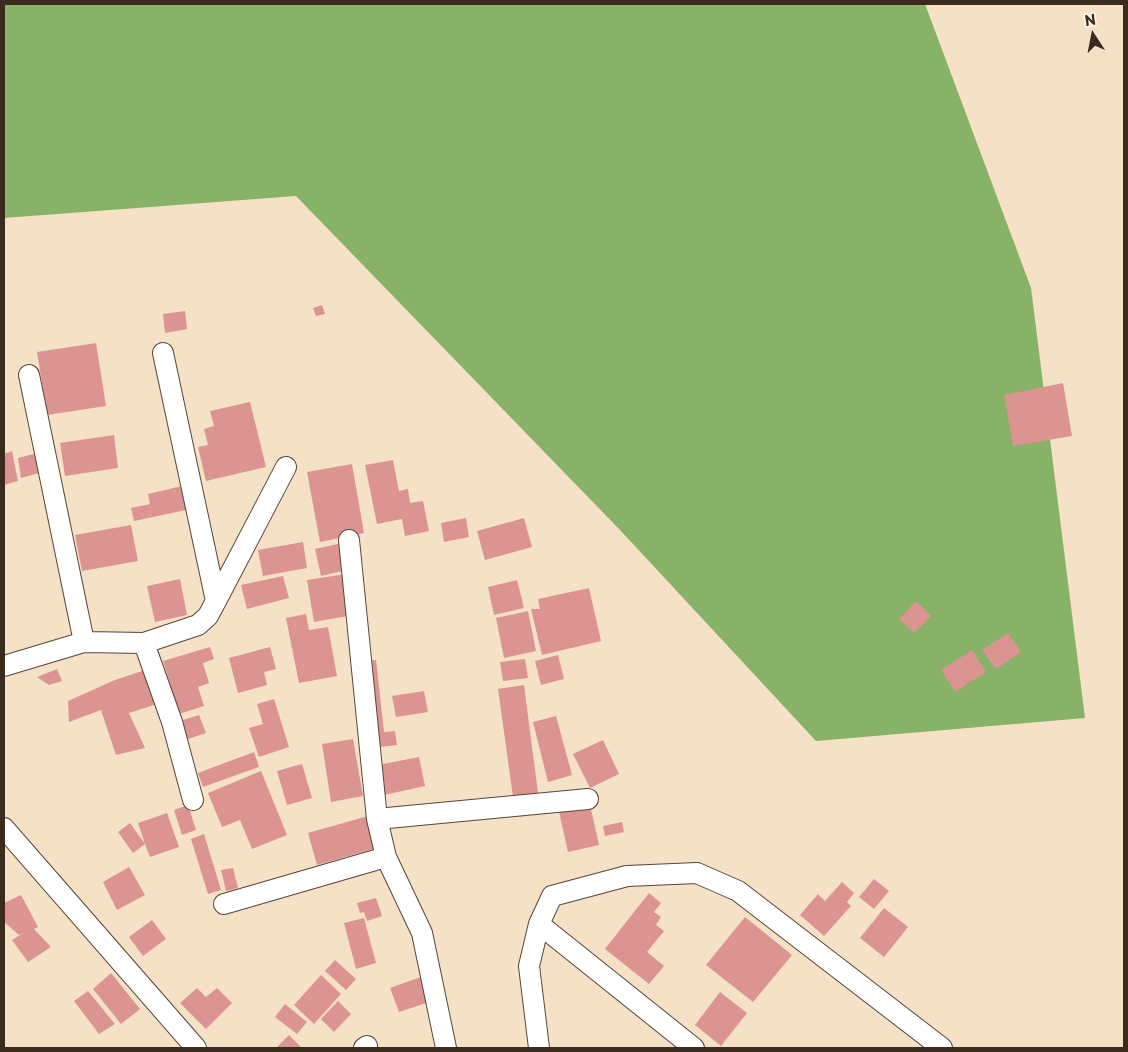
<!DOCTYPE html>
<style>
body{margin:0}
#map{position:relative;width:1128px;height:1052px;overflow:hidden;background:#f5e1c6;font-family:"Playpen Sans",sans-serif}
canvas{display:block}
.frame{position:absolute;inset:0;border:5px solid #3b2a1e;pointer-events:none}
.north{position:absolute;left:1068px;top:10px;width:50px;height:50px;-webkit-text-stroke:4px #fcf5e5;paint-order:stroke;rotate:349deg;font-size:14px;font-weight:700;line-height:20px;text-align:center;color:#3b2a1e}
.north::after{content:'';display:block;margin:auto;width:18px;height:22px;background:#3b2a1e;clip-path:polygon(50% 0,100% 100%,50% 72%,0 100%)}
</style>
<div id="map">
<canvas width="1128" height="1052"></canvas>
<div class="frame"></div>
<div class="north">N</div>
</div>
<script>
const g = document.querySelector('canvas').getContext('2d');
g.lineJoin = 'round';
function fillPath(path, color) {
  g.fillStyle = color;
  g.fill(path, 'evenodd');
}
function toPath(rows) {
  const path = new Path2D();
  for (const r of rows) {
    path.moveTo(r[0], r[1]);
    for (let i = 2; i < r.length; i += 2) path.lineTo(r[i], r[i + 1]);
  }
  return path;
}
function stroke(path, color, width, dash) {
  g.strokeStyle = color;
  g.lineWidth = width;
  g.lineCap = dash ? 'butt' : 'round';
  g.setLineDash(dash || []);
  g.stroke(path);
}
fillPath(toPath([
 [4,4,925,4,1031,288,1085,718,816,741,620,530,296,196,4,218]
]), '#87b268');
fillPath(toPath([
 [322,305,325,314,316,316,313,308],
 [185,311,187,329,165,333,163,314],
 [96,343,106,406,47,415,37,352],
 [1063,383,1072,436,1013,446,1004,395],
 [250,402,266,467,206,481,198,447,208,445,204,429,214,426,210,411],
 [114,435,118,468,65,476,60,443],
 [12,451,18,481,4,485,4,454],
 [38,453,43,472,21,478,18,458],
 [393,460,399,491,408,489,410,503,423,501,429,531,405,536,402,519,377,524,365,465],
 [352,464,364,533,320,542,307,472],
 [186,485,191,509,134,521,131,508,150,504,148,494],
 [466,518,469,537,444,542,441,523],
 [524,518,532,547,485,560,477,531],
 [131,525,138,561,82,571,75,535],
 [303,542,307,568,263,576,258,550],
 [342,543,347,570,321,576,315,549],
 [346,574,353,615,314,622,307,580],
 [283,576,289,598,247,609,241,585],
 [180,579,187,615,155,622,147,586],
 [517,580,524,608,494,615,488,587],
 [589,588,601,641,542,655,531,609,540,609,538,599],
 [916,601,931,616,914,633,899,619],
 [528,611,536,651,504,658,496,618],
 [306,614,309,630,328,627,337,676,299,683,286,618],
 [1008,633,1021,652,996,669,982,650],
 [210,647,214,659,203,663,209,683,198,687,204,706,179,714,163,661],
 [270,647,276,669,264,672,267,685,238,693,229,658],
 [972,650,986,672,955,692,941,670],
 [558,655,564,679,541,685,535,661],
 [525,659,528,678,503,681,500,662],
 [376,660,384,732,395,731,397,745,372,748,363,661],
 [57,669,62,681,49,685,37,677],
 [148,669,160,703,129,713,145,748,116,755,101,710,69,722,68,701,115,680],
 [524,685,538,793,513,797,498,689],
 [424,691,428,712,396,717,392,696],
 [274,699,289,747,259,757,249,728,263,724,257,704],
 [199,715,206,733,182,741,183,720],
 [556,716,572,775,548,782,533,722],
 [353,739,363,796,331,802,322,744],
 [603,740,619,774,590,788,573,754],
 [254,752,259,767,203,787,198,773],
 [419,757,425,786,384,795,378,765],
 [302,764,312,798,287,805,277,771],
 [261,771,287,835,252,849,240,820,222,827,208,793],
 [589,800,599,845,568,852,558,807],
 [188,805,196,830,182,835,174,810],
 [167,813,179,847,150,857,145,844,133,853,118,832,130,823,145,844,138,823],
 [368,816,377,848,317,865,308,833],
 [622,822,624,832,605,836,603,826],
 [204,834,221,890,208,894,191,839],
 [129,867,145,895,117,910,103,882],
 [233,868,238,888,226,891,221,870],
 [874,879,889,891,874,909,859,897],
 [842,882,854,893,847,902,851,906,824,936,800,915,818,894,825,901],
 [649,893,661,903,654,912,661,917,656,925,664,931,647,952,664,966,649,984,605,949],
 [21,895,38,927,34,929,51,947,28,962,12,940,25,932,19,935,4,922,4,903],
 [376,898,382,916,367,921,364,912,360,913,357,903],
 [884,908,908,927,884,957,860,938],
 [745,917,792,955,753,1002,706,965],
 [364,918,376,963,356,969,344,923],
 [152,920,166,939,143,956,129,937],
 [335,960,356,979,346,990,325,971],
 [111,973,140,1009,121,1024,93,989],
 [321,975,341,994,314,1024,294,1005],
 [421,977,429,1002,399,1012,390,988],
 [197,988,206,997,217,988,232,1003,206,1029,180,1003],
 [88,991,115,1024,99,1034,74,1001],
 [720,992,747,1013,721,1046,695,1025],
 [338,1001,351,1014,334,1032,321,1019],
 [285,1004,307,1022,297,1034,275,1017],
 [289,1035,302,1048,276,1048]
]), '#dc9492');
const minor = toPath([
 [163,353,216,601],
 [29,375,84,642],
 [349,540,377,819,386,857,422,933,446,1048],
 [144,643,172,722,193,800],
 [4,666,84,642,144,643,198,625,208,616,216,601,286,467],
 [377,819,588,799],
 [4,828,196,1048],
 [224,904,386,857],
 [539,924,694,1048],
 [364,1048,367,1046],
 [539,1048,529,966,539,924,552,896,627,876,697,873,738,891,942,1048]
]);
stroke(minor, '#574537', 22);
stroke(minor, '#fff', 20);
</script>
